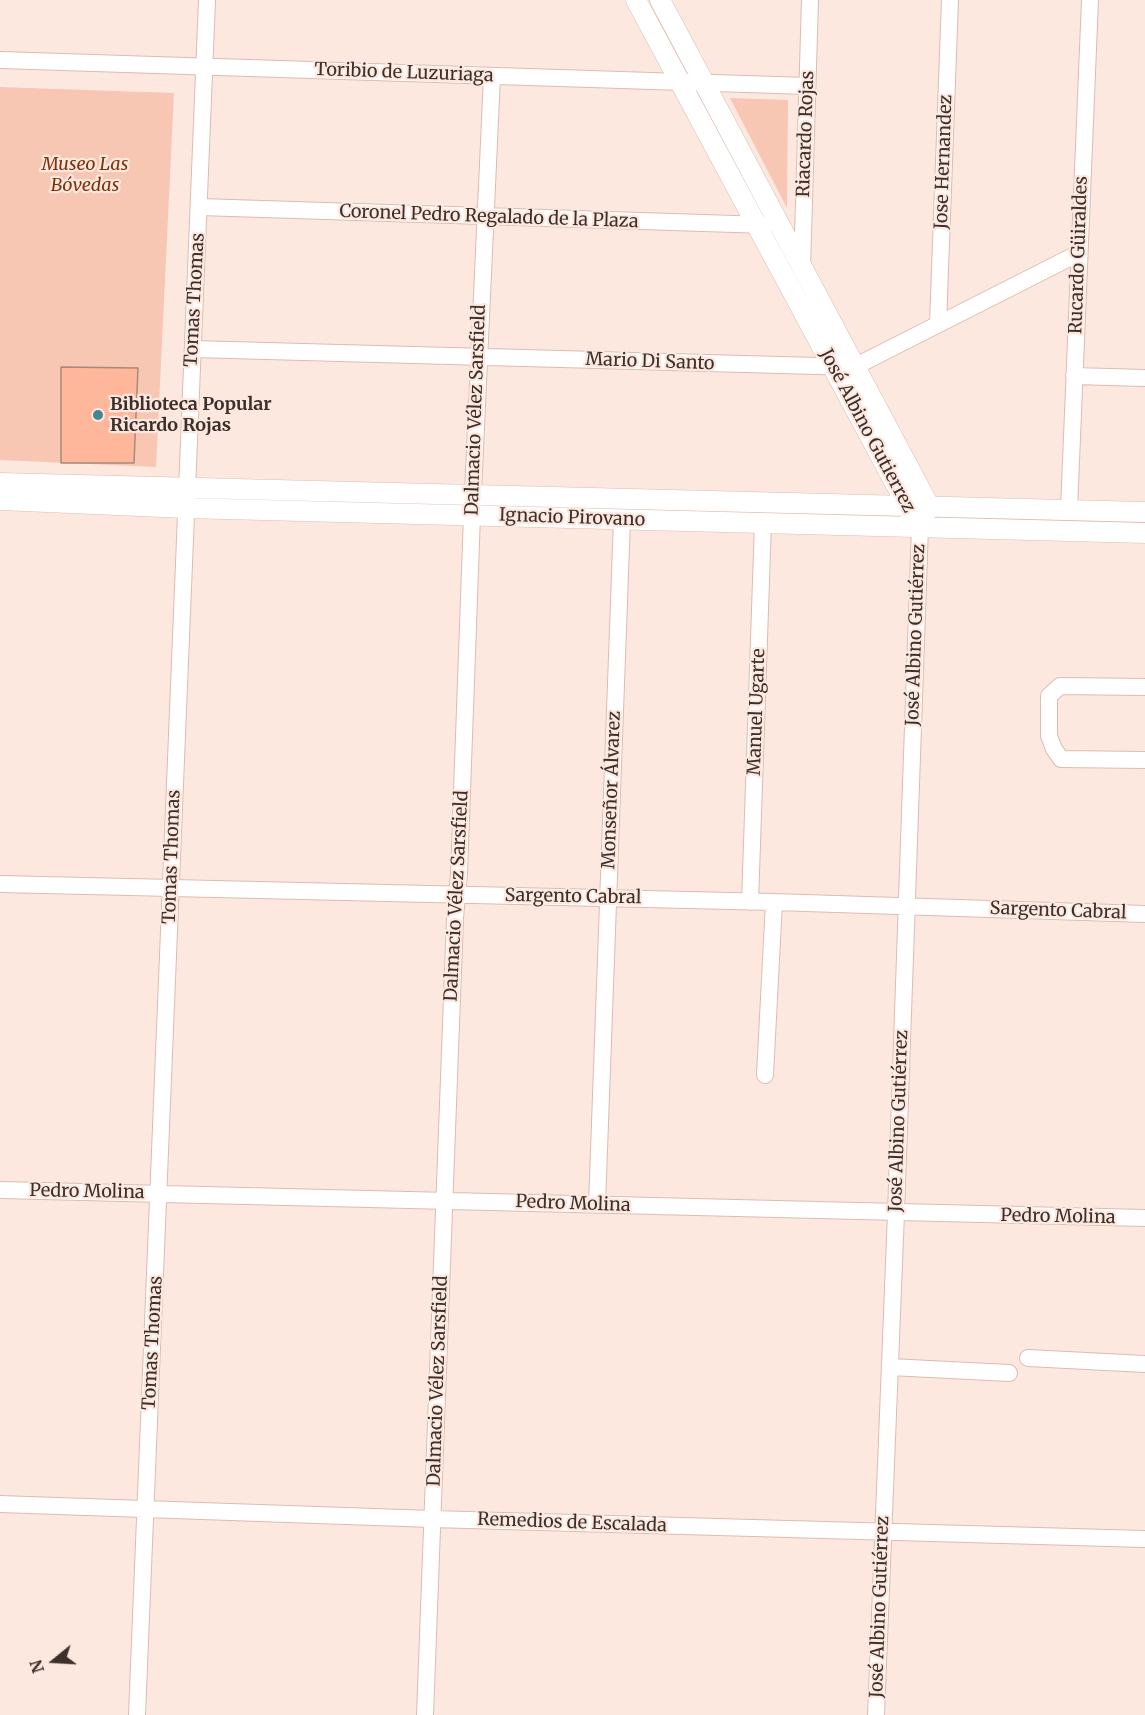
<!DOCTYPE html>
<meta charset="utf-8">
<style>
body{margin:0}
#map{position:relative;width:1145px;height:1715px;overflow:hidden;background:#fde8e0;font-family:Merriweather,serif}
canvas{display:block}
.north{position:absolute;left:24px;top:1631px;width:60px;height:60px;-webkit-text-stroke:4px #fde8e0;paint-order:stroke;rotate:252deg;font-size:16px;font-weight:700;line-height:24px;text-align:center;color:#3d302b}
.north::after{content:'';display:block;margin:auto;width:21px;height:27px;background:#3d302b;clip-path:polygon(50% 0,100% 100%,50% 72%,0 100%)}
</style>
<div id="map">
<canvas width="1145" height="1715"></canvas>
<div class="north">N</div>
</div>
<script>
const g = document.querySelector('canvas').getContext('2d');
g.lineJoin = 'round';
function fillPath(path, color) {
  g.fillStyle = color;
  g.fill(path, 'evenodd');
}
function toPath(rows) {
  const path = new Path2D();
  for (const r of rows) {
    path.moveTo(r[0], r[1]);
    for (let i = 2; i < r.length; i += 2) path.lineTo(r[i], r[i + 1]);
  }
  return path;
}
function stroke(path, color, width, dash) {
  g.strokeStyle = color;
  g.lineWidth = width;
  g.lineCap = dash ? 'butt' : 'round';
  g.setLineDash(dash || []);
  g.stroke(path);
}
function label(font, color, halo, rows, align = 'center') {
  g.font = font + ' Merriweather,serif';
  g.lineWidth = 4.5;
  g.setLineDash([]);
  g.textBaseline = 'middle';
  g.strokeStyle = halo;
  g.fillStyle = color;
  for (const [text, x, y, turn = 0] of rows) {
    g.save();
    g.translate(x, y);
    g.rotate((+turn || 0) * Math.PI / 180);
    g.textAlign = isNaN(turn) ? turn : align;
    if (halo) g.strokeText(text, 0, 0);
    g.fillText(text, 0, 0);
    g.restore();
  }
}
fillPath(toPath([
 [0,87,174,93,156,467,0,460],
 [730,98,788,100,787,208]
]), '#f8c7b3');
const building = toPath([
 [61,367,138,368,134,463,61,463,61,367]
]);
fillPath(building, '#feb79a');
stroke(building, '#a8897c', 1.5);
const minor = toPath([
 [0,60,807,86],
 [200,207,766,225],
 [802,268,810,0],
 [938,324,950,0],
 [193,349,854,367,1079,253],
 [1074,376,1145,378],
 [1069,510,1090,0],
 [1145,687,1060,686,1049,696,1049,736,1054,749,1061,759,1145,760],
 [0,884,774,902,1145,914],
 [750,902,763,522],
 [765,1075,774,902],
 [0,1190,1145,1218],
 [597,1205,622,519],
 [1028,1358,1145,1364],
 [890,1367,1009,1373],
 [0,1504,432,1519,1145,1539],
 [137,1715,207,0],
 [425,1715,455,918,459,874,472,515,492,76],
 [876,1715,896,1213,920,527]
]);
const tertiary = toPath([
 [636,0,911,513],
 [660,0,918,485,929,506,924,516],
 [0,483,1145,512],
 [0,500,186,508,1145,533]
]);
stroke(minor, '#ddbcaf', 18);
stroke(tertiary, '#ddbcaf', 21);
stroke(minor, '#fff', 16);
stroke(tertiary, '#fff', 20);
for (const [x, y, r, color] of [
 [98,415,6,"#448597"]
]) {
  const dot = new Path2D();
  dot.arc(x, y, r, 0, 2 * Math.PI);
  g.fillStyle = color;
  g.fill(dot);
  stroke(dot, '#fde8e0', 2);
}
label('18px', '#3d302b', '#fde8e0', [
 ["Toribio de Luzuriaga",404,73,2],
 ["Riacardo Rojas",806,134,-88],
 ["Jose Hernandez",944,162,-88],
 ["Coronel Pedro Regalado de la Plaza",489,217,2],
 ["Rucardo Güiraldes",1079,255,-88],
 ["Tomas Thomas",195,300,-87],
 ["Mario Di Santo",650,362,2],
 ["Dalmacio Vélez Sarsfield",476,410,-88],
 ["José Albino Gutierrez",867,431,62],
 ["Ignacio Pirovano",572,518,2],
 ["José Albino Gutiérrez",916,635,-88],
 ["Manuel Ugarte",757,712,-88],
 ["Monseñor Álvarez",612,790,-88],
 ["Tomas Thomas",172,857,-88],
 ["Dalmacio Vélez Sarsfield",457,896,-87],
 ["Sargento Cabral",573,897,1],
 ["Sargento Cabral",1058,911,2],
 ["José Albino Gutiérrez",899,1121,-88],
 ["Pedro Molina",87,1192,1],
 ["Pedro Molina",573,1204,2],
 ["Pedro Molina",1058,1217,1],
 ["Tomas Thomas",153,1343,-87],
 ["Dalmacio Vélez Sarsfield",438,1381,-88],
 ["Remedios de Escalada",572,1523,2],
 ["José Albino Gutiérrez",880,1607,-88]
]);
label('italic 18px', '#813004', '#fde8e0', [
 ["Museo Las",85,165],
 ["Bóvedas",85,186]
]);
label('bold 18px', '#3d302b', '#fde8e0', [
 ["Biblioteca Popular",110,405],
 ["Ricardo Rojas",110,426]
], 'left');
</script>
